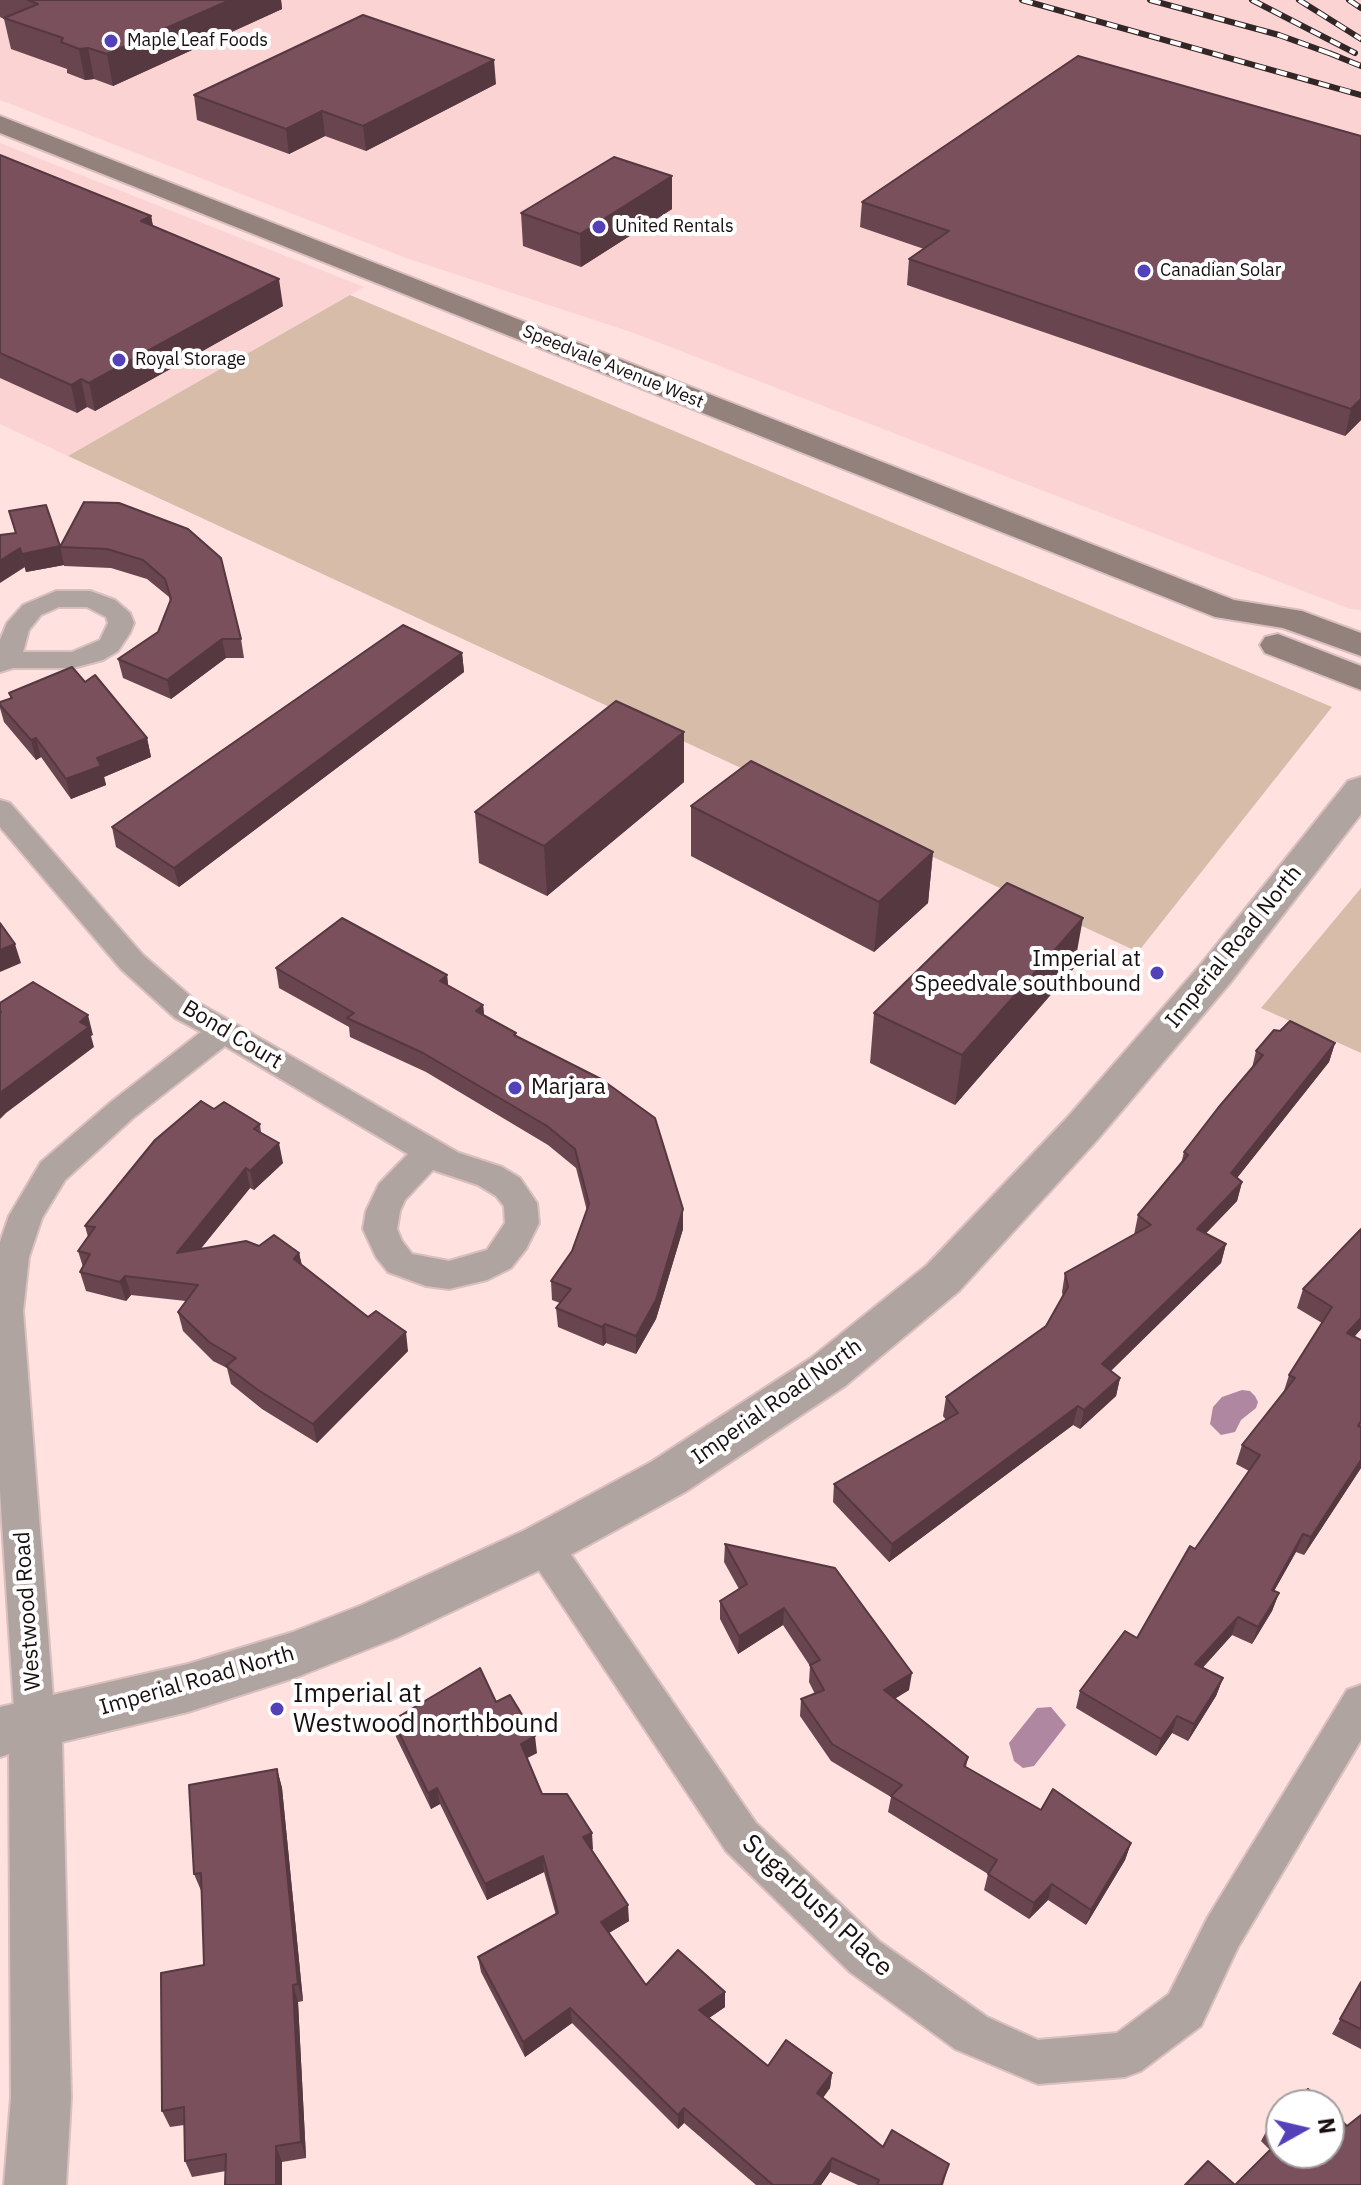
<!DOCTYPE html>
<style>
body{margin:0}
#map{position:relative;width:1361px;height:2185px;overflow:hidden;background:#ffe1e0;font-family:"IBM Plex Sans",sans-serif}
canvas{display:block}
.north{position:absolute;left:1265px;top:2089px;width:80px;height:80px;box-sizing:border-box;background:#fff;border:2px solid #a39f9f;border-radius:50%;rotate:82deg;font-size:22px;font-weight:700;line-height:32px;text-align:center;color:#190f0f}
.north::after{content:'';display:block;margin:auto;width:28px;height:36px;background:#5241b8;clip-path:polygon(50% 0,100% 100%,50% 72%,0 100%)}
</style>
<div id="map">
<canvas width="1361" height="2185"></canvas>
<div class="north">N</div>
</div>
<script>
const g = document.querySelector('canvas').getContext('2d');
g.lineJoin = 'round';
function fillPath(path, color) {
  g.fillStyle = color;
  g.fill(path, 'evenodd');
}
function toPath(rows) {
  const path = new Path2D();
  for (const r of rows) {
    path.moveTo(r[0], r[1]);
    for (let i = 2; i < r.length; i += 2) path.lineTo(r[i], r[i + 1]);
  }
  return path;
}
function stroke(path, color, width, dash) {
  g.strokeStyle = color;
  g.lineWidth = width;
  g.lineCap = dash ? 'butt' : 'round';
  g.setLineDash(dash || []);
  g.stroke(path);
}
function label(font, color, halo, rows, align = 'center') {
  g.font = font + ' "IBM Plex Sans",sans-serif';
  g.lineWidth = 8;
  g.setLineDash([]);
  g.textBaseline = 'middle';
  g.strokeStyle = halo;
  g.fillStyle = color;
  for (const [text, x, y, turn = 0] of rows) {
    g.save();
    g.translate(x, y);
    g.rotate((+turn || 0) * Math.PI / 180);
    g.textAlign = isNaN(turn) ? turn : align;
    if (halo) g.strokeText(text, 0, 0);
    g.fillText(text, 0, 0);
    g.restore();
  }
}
fillPath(toPath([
 [0,0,1361,0,1361,610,1350,609,634,333,406,258,0,100],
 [0,143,364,287,68,456,0,424]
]), '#fad3d2');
fillPath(toPath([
 [350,295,1332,707,1138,952,68,456],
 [1361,888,1361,1053,1261,1008]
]), '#d6bca9');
fillPath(toPath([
 [1242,1390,1250,1391,1255,1396,1258,1402,1256,1408,1241,1420,1235,1432,1221,1435,1210,1424,1213,1407,1222,1397],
 [1051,1707,1066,1725,1034,1766,1023,1768,1014,1761,1009,1743,1037,1708]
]), '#af87a0');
const minor = toPath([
 [56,591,90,591,115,600,130,613,134,623,130,633,118,651,103,660,73,668,13,668,0,672,0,640,7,623,23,605,56,591],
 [59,607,87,607,106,617,108,623,100,640,72,652,23,652,29,630,41,615,59,607],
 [0,800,10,803,143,955,197,1002,459,1153,502,1167,520,1178,537,1203,539,1223,526,1249,511,1268,487,1280,449,1289,426,1286,388,1272,376,1257,363,1229,366,1211,379,1184,408,1154,225,1046,133,1118,65,1180,42,1218,29,1257,23,1311,55,1724,49,1737,35,1743,21,1737,15,1724,0,1491,0,1242,9,1216,41,1162,111,1102,201,1032,175,1018,121,969,0,827,0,800],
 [433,1170,478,1185,496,1196,504,1206,505,1223,487,1250,449,1261,412,1254,402,1241,397,1229,400,1211,405,1200,433,1170],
 [543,1529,556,1533,756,1823,880,1942,987,2017,1038,2040,1117,2033,1169,1994,1208,1917,1347,1690,1361,1685,1361,1740,1238,1947,1201,2026,1141,2071,1125,2077,1038,2084,955,2049,850,1972,726,1851,530,1557,524,1545,530,1533,543,1529]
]);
const tertiary = toPath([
 [1361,777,1361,814,1230,983,1097,1140,959,1291,845,1386,685,1492,561,1560,398,1637,297,1677,188,1712,62,1742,71,2098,66,2185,4,2185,11,2098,9,1754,0,1757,0,1707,188,1664,293,1632,362,1605,525,1530,651,1462,811,1358,927,1265,1067,1118,1202,963,1348,781,1361,777]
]);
const secondary = toPath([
 [0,116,1234,600,1302,611,1361,633,1361,656,1283,628,1215,617,0,133,0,116],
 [1278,634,1361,666,1361,690,1265,653,1260,645,1265,637,1278,634]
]);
stroke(minor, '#dabfbf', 4);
stroke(tertiary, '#dabfbf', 4);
stroke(secondary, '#dabfbf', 4);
fillPath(minor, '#b0a4a0');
fillPath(tertiary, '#b0a4a0');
fillPath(secondary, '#93827c');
const rail = toPath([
 [1022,0,1361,95],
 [1150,0,1279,35,1337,56],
 [1252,0,1355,53],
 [1299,0,1361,39],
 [1349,0,1361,8],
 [1329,53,1361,66]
]);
stroke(rail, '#322626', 6);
stroke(rail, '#fff', 4, [11]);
fillPath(toPath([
 [0,0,281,0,282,9,113,86,94,79,85,80,67,73,67,69,11,49,4,19,0,17],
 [1078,56,1361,420,1345,436,907,285,909,259,924,249,860,227,862,202],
 [496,84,366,151,325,136,289,154,197,120,194,95],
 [0,155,151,216,153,226,283,306,95,411,87,407,77,413,0,378],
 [672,176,672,209,581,267,523,246,521,213],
 [84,502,241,639,244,658,226,658,171,699,123,678,118,659,158,632,170,602,169,597,147,579,111,568,64,566,64,565,26,572,9,511,60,546],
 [462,653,464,672,179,887,116,847,112,827],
 [85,682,147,738,151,757,104,777,106,785,71,799,41,757,36,760,4,722,0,708,0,702,11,699,9,693],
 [684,732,684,782,547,896,479,863,475,812],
 [691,806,933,852,928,903,874,952,691,856],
 [276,968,447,975,448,985,483,1005,484,1015,516,1036,683,1209,683,1229,656,1319,636,1354,606,1343,603,1346,558,1327,556,1308,560,1303,552,1300,551,1281,572,1251,587,1211,576,1168,548,1145,426,1072,350,1037,349,1027,279,988],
 [1074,968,955,1105,870,1063,874,1013],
 [1335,1043,1329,1062,1237,1178,1242,1182,1237,1201,1206,1233,1226,1244,1221,1263,1111,1371,1120,1378,1116,1396,1080,1429,1073,1425,889,1562,833,1502,834,1484,946,1420,943,1416,946,1397,1046,1326,1063,1297,1062,1292,1065,1273,1134,1235,1138,1215,1181,1164,1184,1152,1252,1068,1256,1051],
 [214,1109,260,1124,261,1133,283,1163,254,1190,250,1188,200,1249,259,1246,299,1253,302,1265,408,1351,317,1443,262,1409,231,1384,227,1368,213,1361,183,1331,178,1312,186,1301,131,1295,126,1301,86,1291,80,1272,83,1267,78,1251,88,1237,85,1226],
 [1361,1229,1361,1329,1354,1337,1361,1426,1361,1468,1304,1555,1296,1552,1274,1591,1279,1593,1272,1611,1252,1644,1232,1635,1202,1668,1223,1678,1216,1696,1188,1741,1172,1733,1156,1756,1076,1708,1080,1691,1137,1638,1249,1471,1236,1464,1242,1445,1283,1394,1289,1375,1322,1323,1297,1308,1303,1289],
 [725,1544,909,1690,895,1698,968,1757,966,1767,1041,1810,1131,1843,1125,1860,1086,1925,1048,1900,1029,1919,984,1890,988,1874,888,1812,891,1797,831,1761,800,1716,801,1699,815,1694,809,1682,810,1666,783,1625,738,1654,720,1619,720,1601,739,1589,724,1562],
 [496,1702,537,1753,527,1758,542,1794,593,1849,591,1850,629,1921,609,1933,646,1985,725,1992,725,2007,709,2018,768,2066,832,2073,830,2088,823,2098,883,2147,949,2164,943,2185,858,2185,830,2172,821,2185,756,2185,684,2123,678,2129,572,2023,525,2057,481,1972,478,1957,556,1915,544,1872,487,1900,440,1804,431,1809,396,1737,393,1720],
 [277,1769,282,1788,303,2001,298,2002,306,2158,282,2162,282,2185,225,2185,226,2171,192,2177,185,2161,184,2125,170,2127,162,2111,204,1965,202,1893,194,1874],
 [1361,1982,1361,2049,1332,2034],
 [1268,2128,1361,2185,1270,2150,1261,2141]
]), '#69454f');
fillPath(toPath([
 [230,0,281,0,282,9,113,86,107,54],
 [88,48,94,79,85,80,79,49],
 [494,60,496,84,366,151,363,126],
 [322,111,325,136,289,154,286,129],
 [672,176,672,209,581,267,580,234],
 [151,216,156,243,141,221],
 [279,279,283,306,95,411,89,383],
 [81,379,87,407,77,413,71,385],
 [1361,399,1361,420,1345,436,1351,409],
 [60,546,64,565,26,572,22,554],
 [20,548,25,567,0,583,0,561],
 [222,639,226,658,171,699,167,680],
 [462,653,464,672,179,887,174,868],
 [684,732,684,782,547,896,544,846],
 [36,738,41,757,36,760,31,740],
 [147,738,151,757,104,777,106,785,71,799,66,779,97,758],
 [933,852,928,903,874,952,879,902],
 [1083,918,1074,968,955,1105,962,1055],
 [15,944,21,963,0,972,0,950],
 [447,975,449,995,440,981],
 [483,1005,485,1024,476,1011],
 [88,1015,93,1035,91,1036,94,1047,6,1113,0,1119,0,1093],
 [1335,1043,1329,1062,1225,1193,1231,1173],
 [279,1143,283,1163,254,1190,250,1171],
 [246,1168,250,1188,182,1272,177,1253],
 [1242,1182,1237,1201,1192,1248,1197,1229],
 [683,1209,683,1229,656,1319,636,1354,636,1336],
 [1226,1244,1221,1263,1098,1383,1102,1364],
 [299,1253,303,1272,294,1259],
 [125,1276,131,1295,126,1301,120,1282],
 [1361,1318,1361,1329,1341,1352,1347,1333],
 [605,1324,606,1343,603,1346,602,1327],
 [406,1332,408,1351,317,1443,313,1424],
 [1120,1378,1116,1396,1080,1429,1084,1410],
 [1078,1406,1073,1425,889,1562,892,1544],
 [1361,1460,1361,1468,1304,1555,1311,1537],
 [1303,1534,1296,1552,1265,1607,1272,1590],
 [1279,1593,1272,1611,1252,1644,1258,1627],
 [784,1608,783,1625,738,1654,739,1636],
 [1238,1617,1232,1635,1190,1682,1195,1664],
 [912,1673,909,1690,882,1707,884,1690],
 [1223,1678,1216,1696,1188,1741,1194,1724],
 [1177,1716,1172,1733,1156,1756,1161,1739],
 [535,1736,537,1753,523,1760,521,1744],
 [277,1769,282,1788,303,2001,298,1984],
 [437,1788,440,1804,431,1809,428,1793],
 [592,1833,593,1849,584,1853,583,1837],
 [1131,1843,1125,1860,1086,1925,1091,1910],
 [543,1856,544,1872,487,1900,485,1884],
 [1052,1884,1048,1900,1029,1919,1034,1903],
 [628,1905,629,1921,602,1937,601,1922],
 [293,1985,298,2002,306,2158,301,2142],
 [725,1992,725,2007,699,2025,699,2010],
 [570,2008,572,2023,525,2057,523,2042],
 [832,2073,830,2088,815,2108,817,2093],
 [684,2108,684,2123,678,2129,678,2115],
 [276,2146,282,2162,282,2185,276,2185],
 [832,2158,830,2172,821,2185,813,2185]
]), '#553840');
const building = toPath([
 [28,0,230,0,107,54,88,48,79,49,61,42,63,38,4,18,38,4,28,0],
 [363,15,494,60,363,126,322,111,286,129,194,95,363,15],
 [1078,56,1361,136,1361,399,1351,409,909,259,949,231,862,202,1078,56],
 [0,155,151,216,141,221,279,279,89,383,81,379,71,385,0,353,0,155],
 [614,157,672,176,580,234,521,213,614,157],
 [84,502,119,503,188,529,221,558,241,639,222,639,167,680,118,659,158,632,171,599,165,579,143,560,107,549,60,547,84,502],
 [46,505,60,546,22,554,20,548,0,561,0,535,16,533,9,511,46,505],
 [403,625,462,653,174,868,112,827,403,625],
 [72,667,85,682,95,675,147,738,97,758,101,766,66,779,36,738,31,740,0,705,0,702,12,698,9,693,72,667],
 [616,701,684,732,544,846,475,812,616,701],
 [751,761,933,852,879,902,691,806,751,761],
 [1007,883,1083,918,962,1055,874,1013,1007,883],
 [342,918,447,975,440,981,483,1005,476,1011,516,1033,514,1035,601,1079,655,1118,683,1209,656,1300,636,1336,605,1324,602,1327,556,1308,571,1289,551,1281,572,1251,589,1204,575,1149,547,1126,423,1053,347,1018,354,1013,276,968,342,918],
 [0,923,15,944,0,950,0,923],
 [33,982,88,1015,80,1022,89,1027,0,1093,0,1013,1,1012,0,1011,0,1003,33,982],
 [1290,1021,1335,1043,1231,1173,1242,1182,1197,1229,1226,1244,1102,1364,1120,1378,1084,1410,1078,1406,892,1544,834,1484,958,1413,946,1397,1046,1326,1068,1287,1065,1273,1151,1225,1138,1215,1188,1155,1184,1152,1218,1108,1263,1055,1256,1051,1274,1030,1280,1031,1290,1021],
 [201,1101,214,1109,224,1102,260,1124,254,1129,279,1143,250,1171,246,1168,177,1253,246,1241,259,1246,274,1235,299,1253,294,1259,368,1317,376,1311,406,1332,313,1424,258,1390,226,1366,236,1358,209,1342,178,1312,198,1285,125,1276,120,1282,80,1272,90,1254,78,1251,95,1227,85,1226,155,1140,201,1101],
 [1361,1229,1361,1318,1347,1333,1361,1340,1361,1421,1358,1426,1361,1427,1361,1460,1311,1537,1303,1534,1272,1590,1279,1593,1258,1627,1238,1617,1195,1664,1223,1678,1194,1724,1177,1716,1161,1739,1080,1691,1125,1631,1137,1638,1190,1546,1195,1549,1260,1455,1242,1445,1295,1378,1289,1375,1332,1307,1303,1289,1361,1229],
 [725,1544,835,1568,912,1673,884,1690,968,1757,964,1766,1041,1810,1053,1789,1131,1843,1091,1910,1052,1884,1034,1903,988,1874,997,1860,891,1796,902,1785,832,1744,801,1699,824,1690,810,1665,820,1660,784,1608,739,1636,720,1601,747,1584,725,1544],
 [480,1668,496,1702,510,1695,535,1736,521,1744,542,1794,567,1794,592,1833,583,1837,628,1905,601,1922,646,1985,678,1950,725,1992,699,2010,768,2066,786,2040,832,2073,817,2093,883,2147,892,2130,949,2164,941,2185,877,2185,879,2180,832,2158,813,2185,773,2185,684,2108,678,2115,570,2008,523,2042,478,1957,558,1913,543,1856,485,1884,437,1788,428,1793,393,1720,480,1668],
 [277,1769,298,1984,293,1985,301,2142,276,2146,276,2185,225,2185,226,2154,185,2161,184,2107,162,2111,161,1973,204,1965,201,1873,194,1874,189,1785,277,1769],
 [1361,1982,1361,2029,1340,2019,1361,1982],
 [1308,2089,1325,2105,1292,2105,1308,2089],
 [1329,2109,1347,2126,1361,2115,1361,2185,1185,2185,1208,2161,1235,2185,1281,2139,1268,2128,1281,2115,1281,2153,1329,2153,1329,2109]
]);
fillPath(building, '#7a505c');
stroke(building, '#553840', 2);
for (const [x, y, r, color] of [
 [111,41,8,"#5241b8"],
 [599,227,8,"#5241b8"],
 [1144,271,8,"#5241b8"],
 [119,360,8,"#5241b8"],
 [1157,973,8,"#5241b8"],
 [515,1088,8,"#5241b8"],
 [277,1709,8,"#5241b8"]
]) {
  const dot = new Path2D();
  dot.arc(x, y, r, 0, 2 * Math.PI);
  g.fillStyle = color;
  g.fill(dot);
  stroke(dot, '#fff', 3);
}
label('18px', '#190f0f', '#fff', [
 ["Maple Leaf Foods",127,41],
 ["United Rentals",615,227],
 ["Canadian Solar",1160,271],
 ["Royal Storage",135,360]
], 'left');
label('18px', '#190f0f', '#fff', [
 ["Speedvale Avenue West",613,367,22]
]);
label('22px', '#190f0f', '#fff', [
 ["Imperial Road North",1234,947,-51],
 ["Bond Court",232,1035,31],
 ["Imperial Road North",777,1402,-35],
 ["Westwood Road",28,1611,-94],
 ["Imperial Road North",197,1681,-16]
]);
label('22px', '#190f0f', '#fff', [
 ["Imperial at",1141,960],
 ["Speedvale southbound",1141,985],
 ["Marjara",531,1088,"left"]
], 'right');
label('26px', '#190f0f', '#fff', [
 ["Imperial at",293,1694],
 ["Westwood northbound",293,1724]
], 'left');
label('26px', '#190f0f', '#fff', [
 ["Sugarbush Place",817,1906,43]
]);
</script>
